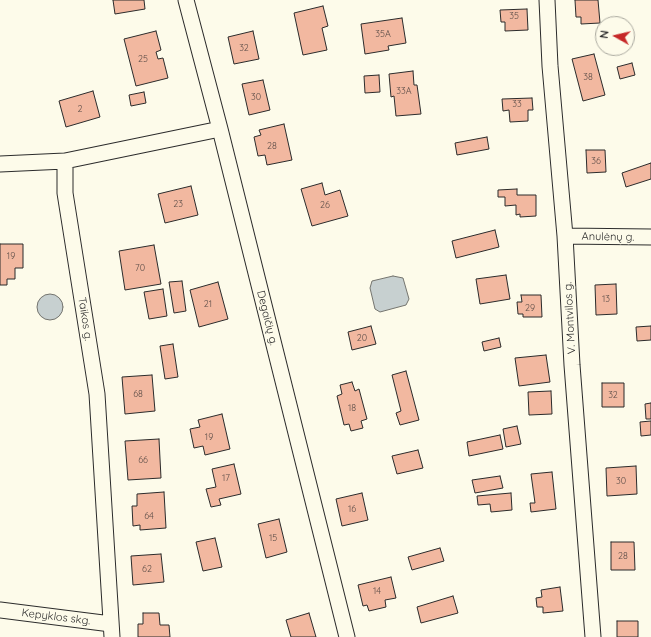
<!DOCTYPE html>
<meta charset="utf-8">
<style>
body{margin:0}
#map{position:relative;width:651px;height:637px;overflow:hidden;background:#fdfbea;font-family:Quicksand,sans-serif}
canvas{display:block}
.north{position:absolute;left:595px;top:16px;width:40px;height:40px;box-sizing:border-box;background:#fdfbea;border:1px solid #a9a89e;border-radius:50%;rotate:278deg;font-size:11px;font-weight:700;line-height:16px;text-align:center;color:#2b2b2b}
.north::after{content:'';display:block;margin:auto;width:14px;height:18px;background:#c62828;clip-path:polygon(50% 0,100% 100%,50% 72%,0 100%)}
</style>
<div id="map">
<canvas width="651" height="637"></canvas>
<div class="north">N</div>
</div>
<script>
const g = document.querySelector('canvas').getContext('2d');
g.lineJoin = 'round';
function fillPath(path, color) {
  g.fillStyle = color;
  g.fill(path, 'evenodd');
}
function toPath(rows) {
  const path = new Path2D();
  for (const r of rows) {
    if (r.length === 3) {
      path.moveTo(r[0] + r[2], r[1]);
      path.arc(r[0], r[1], r[2], 0, 2 * Math.PI);
      continue;
    }
    path.moveTo(r[0], r[1]);
    for (let i = 2; i < r.length; i += 2) path.lineTo(r[i], r[i + 1]);
  }
  return path;
}
function stroke(path, color, width, dash) {
  g.strokeStyle = color;
  g.lineWidth = width;
  g.lineCap = dash ? 'butt' : 'round';
  g.setLineDash(dash || []);
  g.stroke(path);
}
function label(font, color, halo, rows, align = 'center') {
  g.font = font + ' Quicksand,sans-serif';
  g.lineWidth = 3;
  g.setLineDash([]);
  g.textBaseline = 'middle';
  g.strokeStyle = halo;
  g.fillStyle = color;
  for (const [text, x, y, turn = 0] of rows) {
    g.save();
    g.translate(x, y);
    g.rotate((+turn || 0) * Math.PI / 180);
    g.textAlign = isNaN(turn) ? turn : align;
    if (halo) g.strokeText(text, 0, 0);
    g.fillText(text, 0, 0);
    g.restore();
  }
}
const water = toPath([
 [393,276,403,278,409,299,406,305,380,312,375,309,370,288,372,281,393,276],
 [50,307,13]
]);
fillPath(water, '#c7d0d0');
stroke(water, '#74746e', 1);
const building = toPath([
 [113,0,144,0,145,9,115,14,113,0],
 [575,0,598,0,600,23,581,24,581,17,576,17,575,0],
 [323,6,328,26,322,28,327,50,303,55,294,13,323,6],
 [527,9,528,30,505,31,505,22,501,22,500,10,527,9],
 [402,18,406,43,388,46,389,50,365,54,361,24,402,18],
 [156,31,161,50,156,52,158,59,163,58,168,78,136,86,124,39,156,31],
 [253,31,259,59,234,64,228,37,253,31],
 [594,54,605,95,583,101,572,59,594,54],
 [632,63,635,75,620,79,617,67,632,63],
 [413,71,414,85,417,85,421,114,396,116,394,96,391,97,389,74,413,71],
 [379,75,380,92,365,93,364,76,379,75],
 [263,80,270,110,249,115,242,84,263,80],
 [93,91,100,117,66,127,59,101,93,91],
 [144,92,146,103,131,106,129,95,144,92],
 [532,98,533,110,528,110,528,121,510,122,509,110,503,111,502,99,532,98],
 [284,124,292,160,267,165,265,155,258,156,254,137,261,135,259,130,284,124],
 [487,137,489,149,457,155,455,143,487,137],
 [586,150,605,150,606,172,587,173,586,150],
 [651,163,651,179,626,187,622,173,651,163],
 [322,183,325,195,340,190,348,216,312,226,301,189,322,183],
 [191,186,198,215,165,223,158,194,191,186],
 [517,189,517,195,536,195,536,216,520,217,520,214,516,215,516,205,505,206,505,197,498,197,498,190,517,189],
 [495,230,499,247,456,258,452,241,495,230],
 [0,244,23,244,23,268,15,268,15,279,7,279,7,285,0,285,0,244],
 [154,245,161,284,125,290,119,251,154,245],
 [506,275,510,299,480,304,476,279,506,275],
 [182,281,186,311,174,313,169,282,182,281],
 [218,282,228,319,199,327,190,290,218,282],
 [616,284,617,314,596,315,595,285,616,284],
 [163,289,167,316,149,319,144,292,163,289],
 [521,295,541,295,542,317,523,317,523,314,518,314,517,302,522,302,521,295],
 [371,326,376,344,352,350,348,332,371,326],
 [651,326,651,340,637,341,636,327,651,326],
 [499,338,501,347,484,351,482,342,499,338],
 [173,344,178,377,165,379,160,346,173,344],
 [546,355,550,382,519,386,515,358,546,355],
 [406,371,419,420,400,425,396,413,401,411,392,375,406,371],
 [152,375,155,411,125,414,122,377,152,375],
 [352,382,355,391,359,389,367,419,361,421,363,428,351,431,349,424,344,425,337,396,342,394,340,385,352,382],
 [602,383,624,383,624,407,602,407,602,383],
 [551,391,552,414,529,415,528,392,551,391],
 [651,403,651,419,646,419,645,404,651,403],
 [222,414,230,449,205,455,203,446,194,448,190,429,200,427,198,420,222,414],
 [651,421,651,435,641,436,640,422,651,421],
 [517,426,521,444,506,447,503,429,517,426],
 [500,435,503,449,469,456,467,442,500,435],
 [159,439,161,478,128,480,125,441,159,439],
 [418,450,423,468,397,474,392,456,418,450],
 [234,464,241,494,219,499,221,505,211,507,206,489,216,487,212,469,234,464],
 [636,466,637,494,607,496,606,468,636,466],
 [552,472,556,509,531,512,530,503,535,503,531,474,552,472],
 [500,476,503,488,475,493,472,480,500,476],
 [164,492,166,528,140,530,140,525,133,526,132,506,137,506,137,494,164,492],
 [362,493,368,520,342,526,336,499,362,493],
 [511,493,512,510,491,512,490,504,478,505,477,496,511,493],
 [279,519,287,552,266,558,258,524,279,519],
 [215,538,222,567,203,571,196,542,215,538],
 [611,542,634,542,635,570,611,570,611,542],
 [440,548,444,561,412,570,408,557,440,548],
 [161,554,164,582,133,585,131,556,161,554],
 [391,577,396,598,385,600,386,607,369,611,367,605,363,606,358,585,391,577],
 [560,587,563,611,543,613,543,607,537,607,536,598,542,597,541,590,560,587],
 [453,596,458,613,421,623,417,607,453,596],
 [143,613,159,613,160,625,169,625,170,637,138,637,138,624,143,624,143,613],
 [309,613,316,637,291,637,286,620,309,613],
 [617,621,638,621,638,637,617,637,617,621]
]);
fillPath(building, '#f2b8a0');
stroke(building, '#2b2b2b', 1);
const street = toPath([
 [186,0,220,129,347,637],
 [547,0,550,66,565,236,572,365,593,637],
 [0,164,65,161],
 [565,236,651,237],
 [0,610,111,624],
 [112,637,97,394,65,193,65,161,220,129]
]);
stroke(street, '#2b2b2b', 17);
stroke(street, '#fdfbea', 15);
label('9px', '#5d4e48', null, [
 ["35",514,16],
 ["35A",383,34],
 ["32",244,48],
 ["25",143,59],
 ["38",588,77],
 ["33A",404,91],
 ["30",256,97],
 ["33",517,104],
 ["2",80,109],
 ["28",272,146],
 ["36",596,161],
 ["23",178,204],
 ["26",325,205],
 ["19",11,256],
 ["70",140,268],
 ["13",606,299],
 ["21",208,304],
 ["29",530,308],
 ["20",362,338],
 ["68",138,394],
 ["32",613,395],
 ["18",352,408],
 ["19",209,437],
 ["66",143,460],
 ["17",226,478],
 ["30",621,481],
 ["16",352,509],
 ["64",149,516],
 ["15",273,538],
 ["28",623,556],
 ["62",147,569],
 ["14",377,591]
]);
label('11px', '#2b2b2b', '#fdfbea', [
 ["Anulėnų g.",608,237,1],
 ["Degaičių g.",267,318,76],
 ["V. Montvilos g.",570,318,-93],
 ["Taikos g.",85,319,81],
 ["Kepyklos skg.",56,617,7]
]);
</script>
